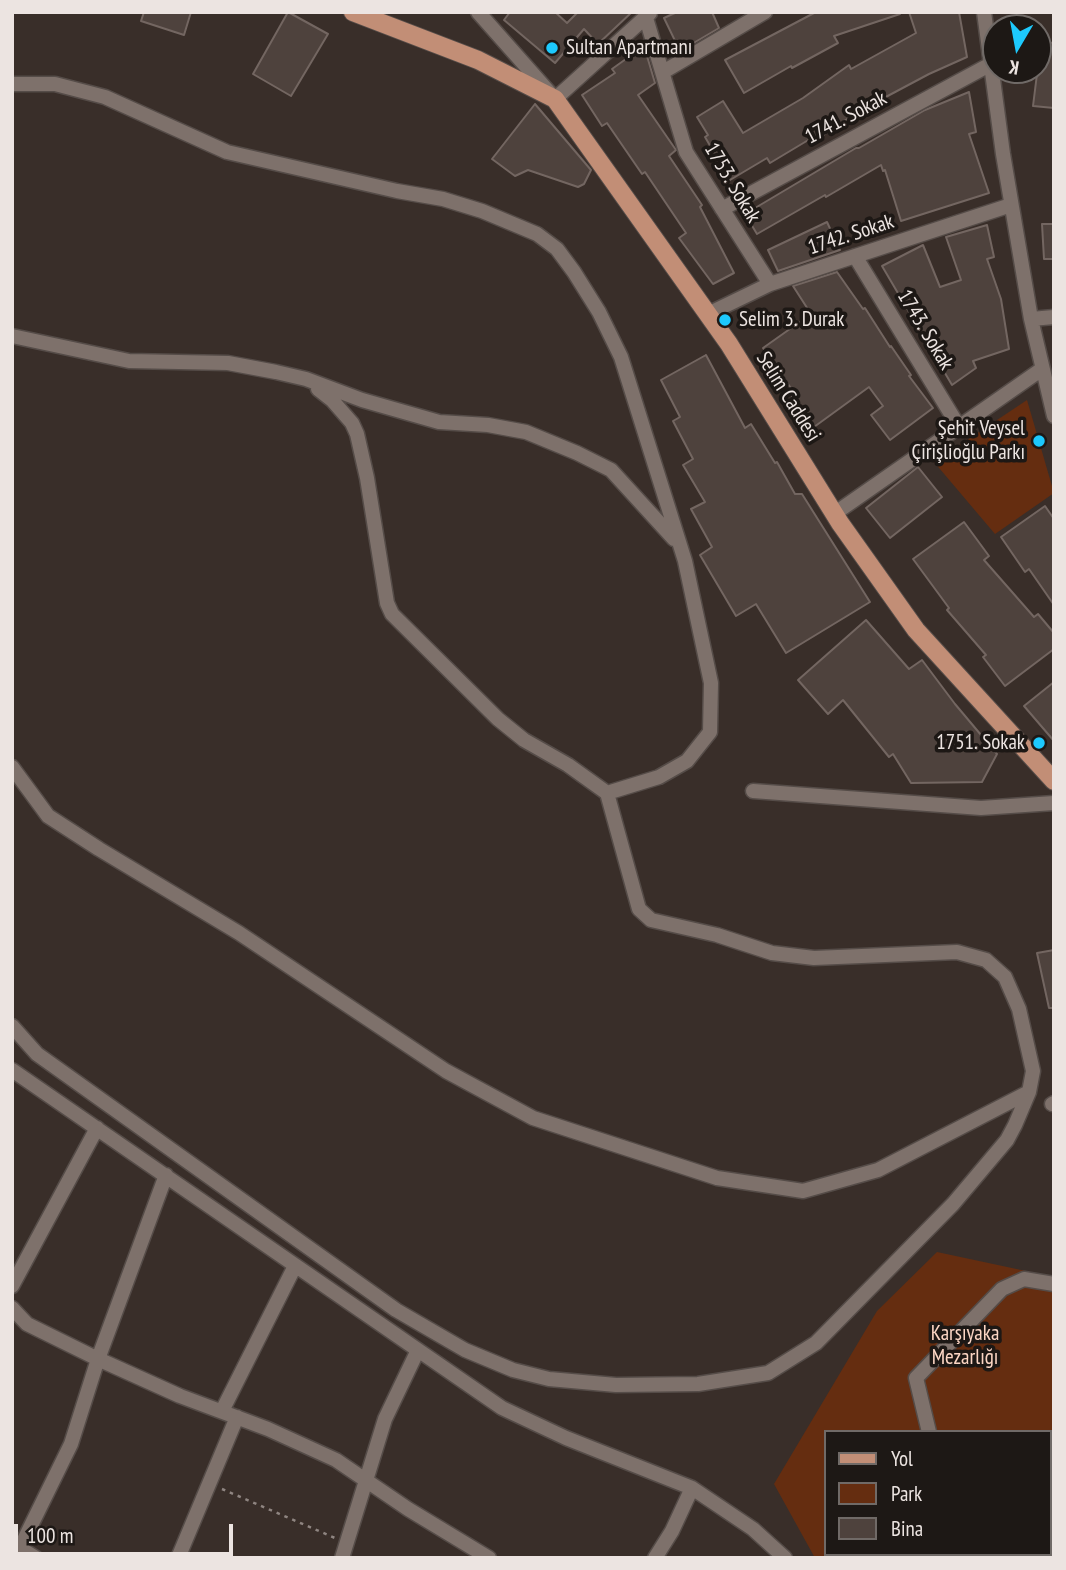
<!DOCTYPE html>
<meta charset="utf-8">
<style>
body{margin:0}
#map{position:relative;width:1066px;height:1570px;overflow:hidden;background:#392e29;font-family:"PT Sans Narrow",sans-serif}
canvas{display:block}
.frame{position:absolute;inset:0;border:14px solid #ece4e1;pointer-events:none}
.legend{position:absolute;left:824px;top:1430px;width:228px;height:126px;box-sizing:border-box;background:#1d1815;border:2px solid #706a67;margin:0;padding:9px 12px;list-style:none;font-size:21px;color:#ece4e1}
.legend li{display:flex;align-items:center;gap:14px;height:35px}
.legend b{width:35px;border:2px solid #706a67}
.north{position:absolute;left:982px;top:14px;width:70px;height:70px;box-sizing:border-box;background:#1d1815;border:2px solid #706a67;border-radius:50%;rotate:190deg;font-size:19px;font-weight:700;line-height:28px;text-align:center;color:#ece4e1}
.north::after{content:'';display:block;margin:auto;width:24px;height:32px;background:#1dc9fd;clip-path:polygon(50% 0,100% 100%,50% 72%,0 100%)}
.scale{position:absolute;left:14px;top:1524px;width:219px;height:32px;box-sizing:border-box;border:4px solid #ece4e1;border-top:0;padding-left:9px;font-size:21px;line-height:24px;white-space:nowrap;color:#ece4e1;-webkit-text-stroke:5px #1d1815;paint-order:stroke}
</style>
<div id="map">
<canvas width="1066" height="1570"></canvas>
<div class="frame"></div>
<ul class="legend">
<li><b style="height:9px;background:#c28e76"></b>Yol</li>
<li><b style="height:19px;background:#652d10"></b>Park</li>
<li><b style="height:19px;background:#4e423d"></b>Bina</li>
</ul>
<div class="north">K</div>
<div class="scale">100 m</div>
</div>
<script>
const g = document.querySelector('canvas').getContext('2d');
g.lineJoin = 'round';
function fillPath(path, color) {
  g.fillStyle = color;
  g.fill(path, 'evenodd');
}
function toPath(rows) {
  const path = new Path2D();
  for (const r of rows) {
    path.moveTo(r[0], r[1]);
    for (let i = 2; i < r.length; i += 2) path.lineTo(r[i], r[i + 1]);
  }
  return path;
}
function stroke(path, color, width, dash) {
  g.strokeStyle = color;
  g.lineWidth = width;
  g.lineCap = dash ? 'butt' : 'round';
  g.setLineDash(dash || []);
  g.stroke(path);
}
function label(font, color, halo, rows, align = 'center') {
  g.font = font + ' "PT Sans Narrow",sans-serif';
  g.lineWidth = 7;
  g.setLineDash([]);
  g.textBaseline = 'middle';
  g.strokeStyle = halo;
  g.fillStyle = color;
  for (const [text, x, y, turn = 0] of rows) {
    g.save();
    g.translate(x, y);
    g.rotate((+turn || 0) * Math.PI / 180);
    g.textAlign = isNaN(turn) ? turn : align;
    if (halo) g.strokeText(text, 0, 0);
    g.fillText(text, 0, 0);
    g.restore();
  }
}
fillPath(toPath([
 [1027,400,1054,493,995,534,934,462],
 [937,1252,1054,1277,1054,1558,815,1558,774,1484,877,1311],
 [826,1432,1050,1432,1050,1554,826,1554]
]), '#652d10');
const building = toPath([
 [144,12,191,12,184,35,141,21,144,12],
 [288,12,328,34,291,96,253,74,288,12],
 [510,12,555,12,567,23,578,12,632,12,598,44,584,29,555,63,504,20,510,12],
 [677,12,712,12,719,28,680,51,664,18,677,12],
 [816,12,900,12,900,14,834,36,838,43,792,68,791,66,744,93,725,60,816,12],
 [909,12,959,12,967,57,929,74,882,99,880,97,822,136,820,133,770,163,767,158,730,180,705,137,708,135,697,117,723,101,743,133,803,98,849,65,851,69,916,33,909,12],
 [1041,42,1054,43,1054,108,1033,106,1041,42],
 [644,46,655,83,638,95,676,150,669,156,702,205,700,207,734,273,713,284,679,238,686,233,645,172,642,174,607,123,602,126,582,95,615,73,612,69,644,46],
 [969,92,976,132,969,134,989,193,901,221,885,170,883,171,881,165,826,197,825,195,757,234,745,214,856,148,859,148,925,110,969,92],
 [535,104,591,170,584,184,578,187,528,170,515,176,492,159,535,104],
 [827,222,840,250,778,271,768,250,827,222],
 [1042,224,1054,224,1054,259,1044,259,1042,224],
 [987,225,994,257,987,259,1001,299,1009,349,973,361,976,368,952,385,882,266,923,245,940,287,961,280,946,237,987,225],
 [837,272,863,309,865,308,890,347,891,346,911,375,909,376,933,408,890,440,871,415,883,406,869,387,814,427,792,397,795,394,763,348,811,314,793,286,837,272],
 [706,355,745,428,751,424,775,463,777,462,795,494,802,494,870,602,786,653,756,604,736,616,700,555,712,547,691,509,705,502,683,465,693,459,673,421,680,417,661,380,706,355],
 [918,467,942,497,890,538,866,508,918,467],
 [1045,506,1054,519,1054,605,1029,569,1025,572,1001,537,1045,506],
 [964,522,989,556,984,560,1034,617,1038,614,1054,633,1054,649,1005,686,983,657,986,655,947,610,949,608,913,559,964,522],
 [866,620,909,669,922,660,955,704,997,754,982,782,911,783,893,754,889,757,843,700,828,714,798,680,866,620],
 [1054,682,1054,741,1024,706,1054,682],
 [1054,950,1054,1008,1049,1008,1037,953,1054,950]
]);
fillPath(building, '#4e423d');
stroke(building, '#736661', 2);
const minor = toPath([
 [478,12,555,99,650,13],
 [984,12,1003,154,1031,319,1054,416],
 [646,18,686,152,770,284],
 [663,72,765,12],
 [12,84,55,84,105,97,227,152,397,191,443,199,482,211,537,234,557,249,574,272,599,312,621,357,685,561,711,683,710,732,687,761,659,777,607,793,639,909,651,920,717,935,772,953,814,958,957,952,986,960,1005,977,1019,1009,1033,1071,1029,1092,1015,1125,1007,1140,953,1204,816,1343,768,1373,698,1384,616,1385,549,1379,513,1370,465,1350,396,1310,37,1054,12,1026],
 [722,209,991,64],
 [855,256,959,427],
 [708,314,770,284,1011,205],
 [1031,319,1054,317],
 [12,336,129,361,228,363,276,372,306,379,362,400,439,422,488,425,526,432,577,453,611,470,674,539],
 [318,389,332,400,352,423,357,434,367,478,387,603,392,614,498,719,524,740,568,765,607,793],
 [834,514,1042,369],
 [12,767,48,816,99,849,239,933,446,1071,533,1118,717,1178,803,1191,878,1170,1029,1092],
 [753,791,981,808,1054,803],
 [12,1070,502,1408,566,1438,692,1488,753,1529,785,1558],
 [1052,1104,1054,1103],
 [12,1286,97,1128],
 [12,1308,27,1324,98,1359,180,1396,268,1429,336,1460,408,1509,489,1558],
 [222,1411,295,1266],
 [929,1432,916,1378,1002,1289,1024,1279,1054,1284],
 [13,1544,36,1558],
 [20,1548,71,1444,98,1359,166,1175],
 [178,1558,237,1417],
 [342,1558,385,1419,418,1350],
 [655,1558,672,1531,692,1488]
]);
const major = toPath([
 [353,12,478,60,555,99,729,344,840,523,916,630,1054,781]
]);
stroke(minor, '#554c48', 17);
stroke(major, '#554c48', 20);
stroke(toPath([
 [222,1489,335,1538]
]), '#8f8581', 2.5, [3.5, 5]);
stroke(minor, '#7e716b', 14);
stroke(major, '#c28e76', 18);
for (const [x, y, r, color] of [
 [552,48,7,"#1dc9fd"],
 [725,320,7,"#1dc9fd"],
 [1039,441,7,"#1dc9fd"],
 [1039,743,7,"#1dc9fd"]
]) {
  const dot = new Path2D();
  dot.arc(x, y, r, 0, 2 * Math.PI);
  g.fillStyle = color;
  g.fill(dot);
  stroke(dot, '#1d1815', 2.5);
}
label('21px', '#ece4e1', '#1d1815', [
 ["Sultan Apartmanı",566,48],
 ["Selim 3. Durak",739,320],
 ["Şehit Veysel",1025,429,"right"],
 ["Çirişlioğlu Parkı",1025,453,"right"],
 ["1751. Sokak",1025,743,"right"]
], 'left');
label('21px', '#ece4e1', '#1d1815', [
 ["1741. Sokak",846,118,-28],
 ["1753. Sokak",732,183,59],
 ["1742. Sokak",851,235,-18],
 ["1743. Sokak",925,330,59],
 ["Selim Caddesi",788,397,58]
]);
label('21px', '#fcd6c4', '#1d1815', [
 ["Karşıyaka",965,1334],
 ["Mezarlığı",965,1358]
]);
</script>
